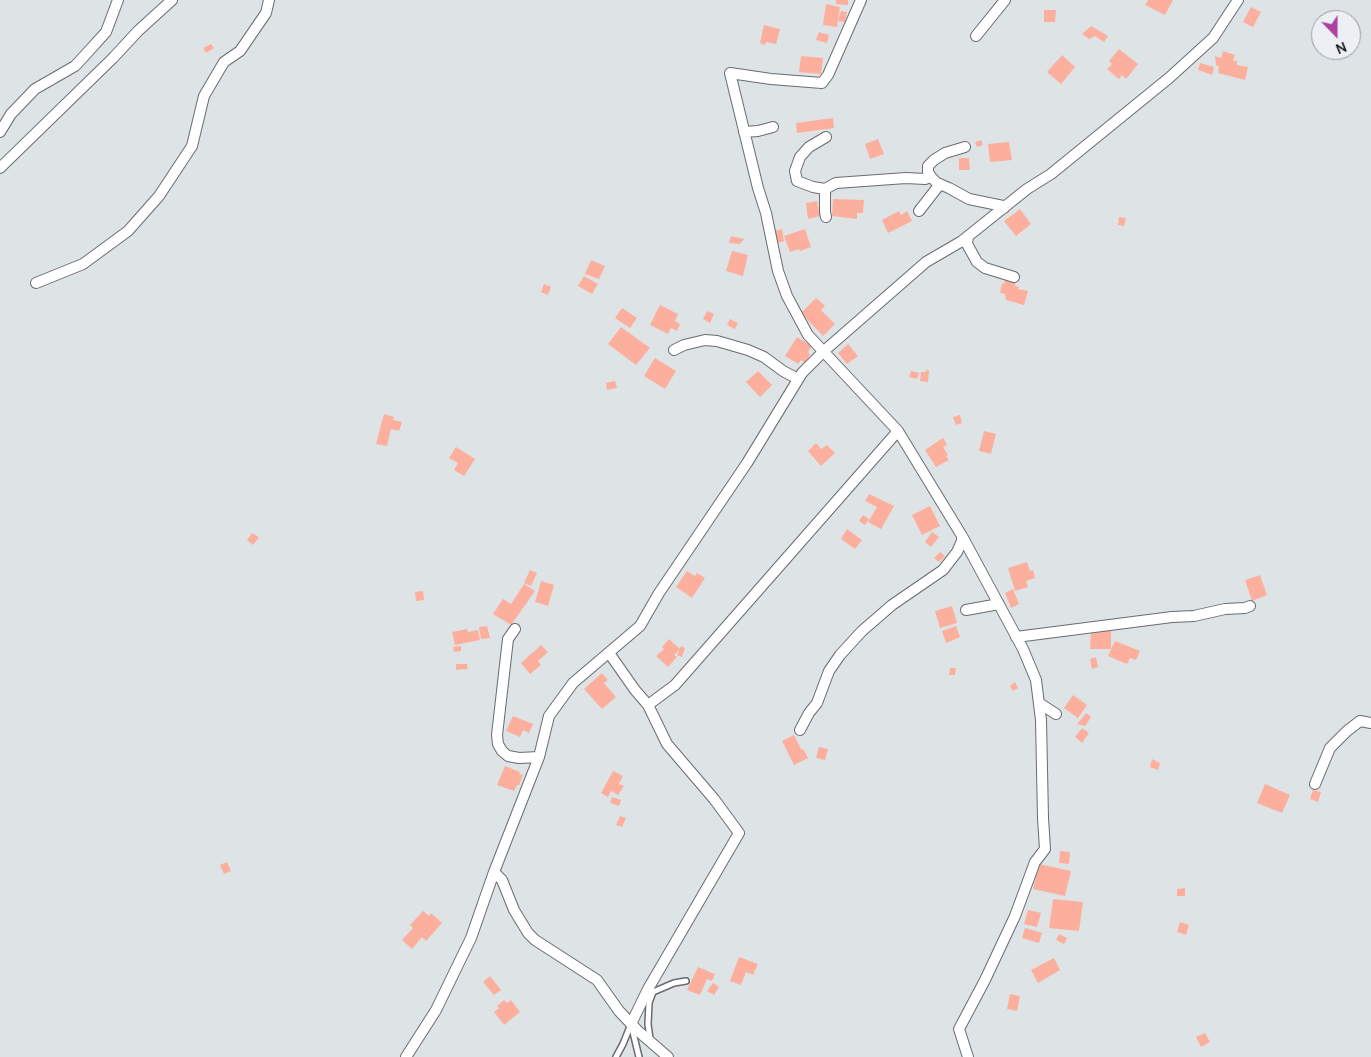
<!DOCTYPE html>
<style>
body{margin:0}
#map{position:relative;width:1371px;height:1057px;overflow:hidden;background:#dee3e6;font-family:Manrope,sans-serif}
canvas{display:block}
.north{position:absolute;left:1311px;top:10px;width:50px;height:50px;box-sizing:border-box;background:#ecf0f4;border:1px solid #989b9e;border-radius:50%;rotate:158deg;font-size:14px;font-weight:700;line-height:20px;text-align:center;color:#1a1b1c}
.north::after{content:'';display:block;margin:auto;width:18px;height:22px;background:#ac41a2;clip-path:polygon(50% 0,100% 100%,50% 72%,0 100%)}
</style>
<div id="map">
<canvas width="1371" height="1057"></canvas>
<div class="north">N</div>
</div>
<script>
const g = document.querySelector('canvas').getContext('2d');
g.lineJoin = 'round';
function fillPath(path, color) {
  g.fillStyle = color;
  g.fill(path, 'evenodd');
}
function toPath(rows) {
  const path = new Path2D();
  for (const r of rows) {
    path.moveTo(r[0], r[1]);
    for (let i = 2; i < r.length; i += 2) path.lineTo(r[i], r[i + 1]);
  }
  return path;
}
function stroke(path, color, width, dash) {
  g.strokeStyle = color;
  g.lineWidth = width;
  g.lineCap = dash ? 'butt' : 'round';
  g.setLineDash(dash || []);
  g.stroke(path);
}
fillPath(toPath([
 [836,0,848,0,848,5,836,4],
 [1148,0,1173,0,1165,15,1145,5],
 [826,4,840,7,837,27,823,25],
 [1251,7,1261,12,1253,27,1243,22],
 [1044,10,1056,10,1055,22,1044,22],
 [841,11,847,12,845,22,838,21],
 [764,25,780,29,776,44,766,42,765,45,760,43],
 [1091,26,1108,36,1104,42,1095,36,1089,39,1082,34],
 [819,32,829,35,827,43,816,40],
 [211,44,214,48,206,53,203,48],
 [1119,49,1138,64,1126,79,1122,75,1119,79,1107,69,1112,64,1109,61],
 [1223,51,1235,55,1233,61,1237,61,1237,65,1248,67,1245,80,1218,73,1219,67,1216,65,1215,56,1221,58],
 [1062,55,1075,67,1061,84,1047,72],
 [801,56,823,58,821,74,799,72],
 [1200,63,1214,67,1212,75,1198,70],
 [833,118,834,128,797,133,796,123],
 [878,139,884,154,870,159,865,144],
 [981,140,983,145,977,147,975,142],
 [1009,142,1012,160,990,162,988,144],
 [959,158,969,158,970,170,959,170],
 [833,199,864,200,863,213,857,213,857,219,832,216],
 [817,201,820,216,808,219,806,203],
 [1020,209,1031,224,1016,236,1004,221],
 [899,211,901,215,907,211,912,221,888,233,882,220],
 [1119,217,1126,218,1124,226,1118,225],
 [782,229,784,241,778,243,775,231],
 [805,229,811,247,800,251,799,249,790,252,784,236],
 [731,236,744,239,740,244,729,243],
 [732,251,748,255,743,276,726,271],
 [591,260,605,266,599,279,585,274],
 [584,276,598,284,592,294,578,286],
 [1005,279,1016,281,1015,286,1019,287,1018,289,1028,291,1024,305,1006,300,1005,294,1000,293,1002,283,1004,284],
 [544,284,551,287,548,295,541,292],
 [816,298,825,306,821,310,835,324,823,336,801,313],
 [660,305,678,314,675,321,680,324,677,331,671,328,668,334,650,325],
 [622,308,637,318,630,328,615,318],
 [707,311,714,314,710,323,703,319],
 [730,319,738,323,735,329,727,325],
 [621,327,650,348,636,365,608,344],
 [797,337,812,346,808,352,810,354,805,363,801,360,798,364,785,356],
 [848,344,858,356,847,364,838,353],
 [655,358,676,371,665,389,644,376],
 [926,370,929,370,928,382,920,381,921,372,926,372],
 [758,371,772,385,760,397,746,382],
 [911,371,919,373,917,379,909,377],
 [615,381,617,388,607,390,606,383],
 [384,414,394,417,393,420,402,422,399,431,391,429,387,446,376,444],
 [960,415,962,423,956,425,953,417],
 [984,431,996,434,991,454,979,451],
 [943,438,947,445,943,447,948,455,946,456,949,460,936,467,925,450],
 [816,443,821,449,827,445,835,453,821,466,808,451],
 [456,447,475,459,464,476,454,470,458,463,449,458],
 [869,494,894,506,881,529,868,522,877,507,865,501],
 [930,506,940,526,922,535,912,515],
 [863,515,869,519,865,525,859,521],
 [847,529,862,540,855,549,841,539],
 [932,532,939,537,931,547,925,542],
 [252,533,259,537,253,545,247,540],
 [940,552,945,556,939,562,934,558],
 [1027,562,1030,571,1033,570,1035,578,1026,581,1028,587,1015,591,1008,568],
 [530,570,537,573,531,586,524,583],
 [687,571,695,576,697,573,705,578,692,598,676,587],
 [1260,575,1267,595,1252,601,1245,580],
 [541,581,554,585,548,606,535,602],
 [524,584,535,591,511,625,493,614,503,599,511,604],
 [1013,589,1019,604,1011,608,1005,593],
 [423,591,424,600,416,601,415,592],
 [952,606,957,623,940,628,935,611],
 [487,626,490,638,481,639,479,627],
 [956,626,960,637,946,643,942,631],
 [467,629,468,632,478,630,480,640,455,645,452,632],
 [1091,631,1111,631,1111,649,1090,649],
 [669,639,680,649,674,655,677,657,668,667,656,656,664,649,662,647],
 [1115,641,1140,651,1136,660,1130,658,1127,664,1108,656],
 [541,645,548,652,538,661,541,665,530,674,521,663],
 [461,646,461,651,454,652,453,647],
 [681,646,685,648,682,657,677,655],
 [1096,657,1098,667,1092,669,1090,659],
 [456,664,467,664,468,669,456,670],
 [950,668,956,668,955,675,949,675],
 [602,673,608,680,604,683,616,697,602,709,584,689],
 [1015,682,1018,688,1013,691,1010,686],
 [1073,695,1087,705,1078,718,1064,708],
 [1086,713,1091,717,1085,726,1077,724],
 [513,716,533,724,529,733,523,730,520,737,506,731],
 [1082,728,1089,733,1082,743,1075,737],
 [794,735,801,749,804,750,808,758,794,765,782,741],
 [819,747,828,749,825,760,816,758],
 [1152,759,1160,763,1158,770,1150,767],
 [505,766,520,772,519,774,523,775,519,785,517,785,514,791,497,785],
 [613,771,623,776,619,784,624,786,618,795,611,791,608,797,601,793],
 [1265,784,1290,795,1282,813,1257,803],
 [1313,790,1321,792,1318,802,1310,799],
 [612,797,621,800,619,806,610,803],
 [620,816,626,818,622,827,616,825],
 [1060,851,1070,852,1069,864,1059,863],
 [227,862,231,871,224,874,220,865],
 [1039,864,1071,871,1065,896,1033,889],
 [1185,888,1185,896,1177,896,1177,889],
 [1053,899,1083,902,1079,931,1049,928],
 [1028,910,1041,913,1037,927,1024,924],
 [423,911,429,916,431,913,442,923,426,941,422,937,412,949,402,940,413,928,410,925],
 [1180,922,1189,925,1186,935,1177,932],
 [1025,928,1042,933,1039,943,1022,938],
 [1059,934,1067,938,1064,944,1056,940],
 [739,957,758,964,753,975,746,972,741,985,730,981],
 [1054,958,1060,970,1038,983,1031,970],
 [698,967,715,974,712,981,707,979,700,995,687,990],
 [490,976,501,990,494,995,483,982],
 [713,983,719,987,714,995,707,991],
 [1010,994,1020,996,1017,1011,1007,1009],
 [504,1000,507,1003,511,1000,520,1012,504,1025,494,1012,499,1008,497,1006],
 [1205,1033,1210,1042,1201,1047,1196,1037]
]), '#fdaf9e');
const lane = toPath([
 [650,1039,648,1024,649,1003,653,992,674,983,686,981],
 [616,1057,623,1044,631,1024,639,1057]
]);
const street = toPath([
 [861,0,828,75,822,83,771,79,730,73,758,188,766,213,778,271,787,296,808,335,898,431,962,536,1023,649,1036,680,1041,720,1043,818,1045,849,1035,862,1015,916,985,980,959,1029,968,1057],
 [976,36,1005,0],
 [0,132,11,114,35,89,75,66,87,53,106,32,118,0],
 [744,132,758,131,773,127],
 [965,147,945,153,934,160,928,166,928,172,931,177,937,183,949,188,969,199,1003,206,1004,208],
 [0,168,113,58,138,31,172,0],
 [825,189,813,187,797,181,795,171,800,157,809,147,826,137],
 [919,211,940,184],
 [826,217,825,212,825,189,836,183,906,178,925,179,931,177],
 [968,236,967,244,977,262,985,268,1014,277],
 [36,283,83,264,128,231,159,196,192,146,204,96,224,62,240,51,266,13,269,0],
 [674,350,684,345,705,340,717,341,748,350,764,357,783,371,798,379],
 [966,610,999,604],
 [515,629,508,639,497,735,498,744,502,751,508,756,519,758,539,757],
 [1016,637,1172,617,1194,616,1225,609,1245,608,1250,606],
 [609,653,635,690,648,705,667,744,714,799,739,833,648,989,631,1024],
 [1039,703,1056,714],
 [648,705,675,685,898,431],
 [800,730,809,713,817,703,829,671,840,655,862,631,892,605,943,570,957,552,962,541,962,536],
 [1315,784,1330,748,1347,731,1360,721,1371,723],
 [494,872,502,880,514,910,528,933,535,940,597,980,619,1011,638,1031,668,1057],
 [406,1057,436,1010,471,938,494,872,539,757,549,716,573,683,640,626,659,593,747,463,802,373,824,351,926,262,962,241,1027,189,1051,174,1169,78,1213,38,1238,0]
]);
stroke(lane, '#696c70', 8);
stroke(street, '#696c70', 12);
stroke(lane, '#fff', 5);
stroke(street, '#fff', 10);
</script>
